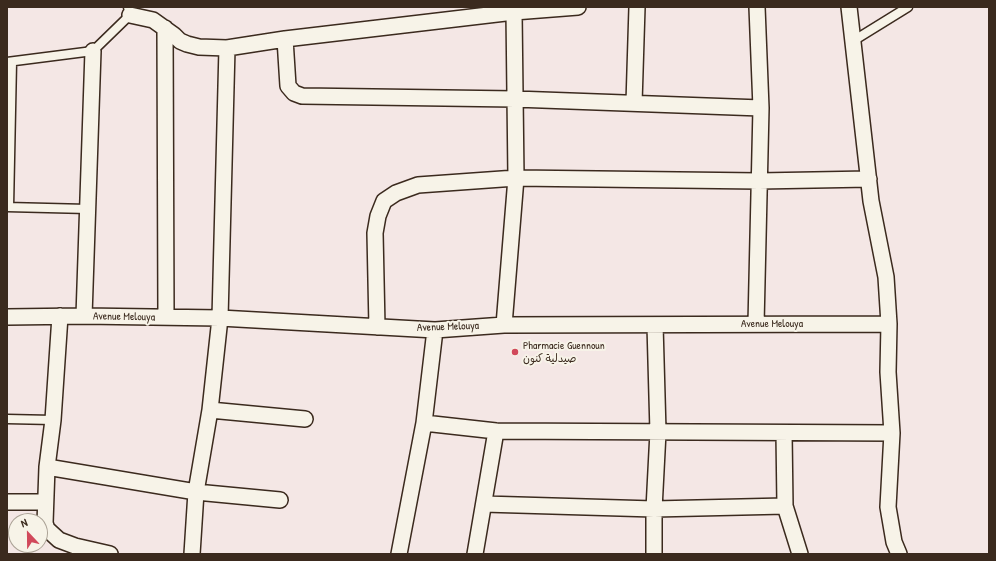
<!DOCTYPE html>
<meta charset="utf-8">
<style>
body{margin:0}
#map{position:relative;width:996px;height:561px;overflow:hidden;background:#f4e7e5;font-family:"Patrick Hand",sans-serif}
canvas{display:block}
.frame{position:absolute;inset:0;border:8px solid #3b2a1e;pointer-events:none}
.north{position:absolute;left:8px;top:513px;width:40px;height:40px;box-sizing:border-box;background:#f7f3e8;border:1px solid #aca397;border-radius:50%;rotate:338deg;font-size:11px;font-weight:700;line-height:16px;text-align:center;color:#3b2a1e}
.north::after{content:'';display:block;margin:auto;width:14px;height:18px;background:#d1495b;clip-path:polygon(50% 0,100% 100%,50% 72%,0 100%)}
</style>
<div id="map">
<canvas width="996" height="561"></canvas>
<div class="frame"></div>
<div class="north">N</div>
</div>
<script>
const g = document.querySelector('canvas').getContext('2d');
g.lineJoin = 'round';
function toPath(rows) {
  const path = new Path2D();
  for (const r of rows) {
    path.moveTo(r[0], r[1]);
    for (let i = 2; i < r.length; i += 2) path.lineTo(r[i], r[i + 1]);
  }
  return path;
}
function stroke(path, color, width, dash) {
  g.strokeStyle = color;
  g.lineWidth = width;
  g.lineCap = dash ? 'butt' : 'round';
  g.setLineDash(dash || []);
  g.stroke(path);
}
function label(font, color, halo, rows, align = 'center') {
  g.font = font + ' "Patrick Hand","Playpen Sans Arabic",sans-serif';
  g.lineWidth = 4;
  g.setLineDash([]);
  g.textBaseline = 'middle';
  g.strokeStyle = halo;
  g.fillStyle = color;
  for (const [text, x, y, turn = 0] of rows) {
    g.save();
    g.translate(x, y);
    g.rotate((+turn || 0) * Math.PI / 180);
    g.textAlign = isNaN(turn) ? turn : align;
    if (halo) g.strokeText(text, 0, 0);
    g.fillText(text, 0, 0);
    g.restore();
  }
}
const lane = toPath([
 [853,41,908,7],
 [7,62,93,51,130,15,128,7],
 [7,207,88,209],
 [9,207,12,62],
 [7,419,53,420]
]);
const street = toPath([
 [757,7,761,108],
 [849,7,871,201,886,277,889,324,888,372,892,433,888,507,894,542,899,554],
 [130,15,153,20,174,35,180,41,187,44,199,47,227,48,285,39,514,12,578,7],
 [165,28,166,317],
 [285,39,288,86,294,93,302,96,515,99,761,108,756,324],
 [634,103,637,7],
 [60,316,53,420,47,467,45,523,47,529,59,540,75,546,110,554],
 [84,316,93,51],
 [7,317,84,316,220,318,435,330,504,325,889,324],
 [504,325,516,178,514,12],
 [377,327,375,233,378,216,384,201,396,193,418,185,516,178,759,181,869,179],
 [210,410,305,419],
 [424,423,496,431,892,433],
 [784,433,785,506,800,554],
 [47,467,196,492,280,500],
 [7,502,45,502],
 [484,504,654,509,785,506],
 [192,554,196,492,210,410,220,318,227,48],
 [399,554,424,423,435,330],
 [475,554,496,431],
 [654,554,654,509,658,432,655,325]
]);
stroke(lane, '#3b2a1e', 11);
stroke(street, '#3b2a1e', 18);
stroke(lane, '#f7f3e8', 8);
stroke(street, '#f7f3e8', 15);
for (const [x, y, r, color] of [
 [515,352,4,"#d1495b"]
]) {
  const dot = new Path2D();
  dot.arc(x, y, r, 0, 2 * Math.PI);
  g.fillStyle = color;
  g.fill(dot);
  stroke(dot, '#f7f3e8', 1.5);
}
label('11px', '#3b2a1e', '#f7f3e8', [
 ["Avenue Melouya",124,317,1],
 ["Avenue Melouya",772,324],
 ["Avenue Melouya",448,327,-2]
]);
label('11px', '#3b2a1e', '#f7f3e8', [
 ["Pharmacie Guennoun",523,346],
 ["صيدلية كنون",523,359]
], 'left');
</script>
